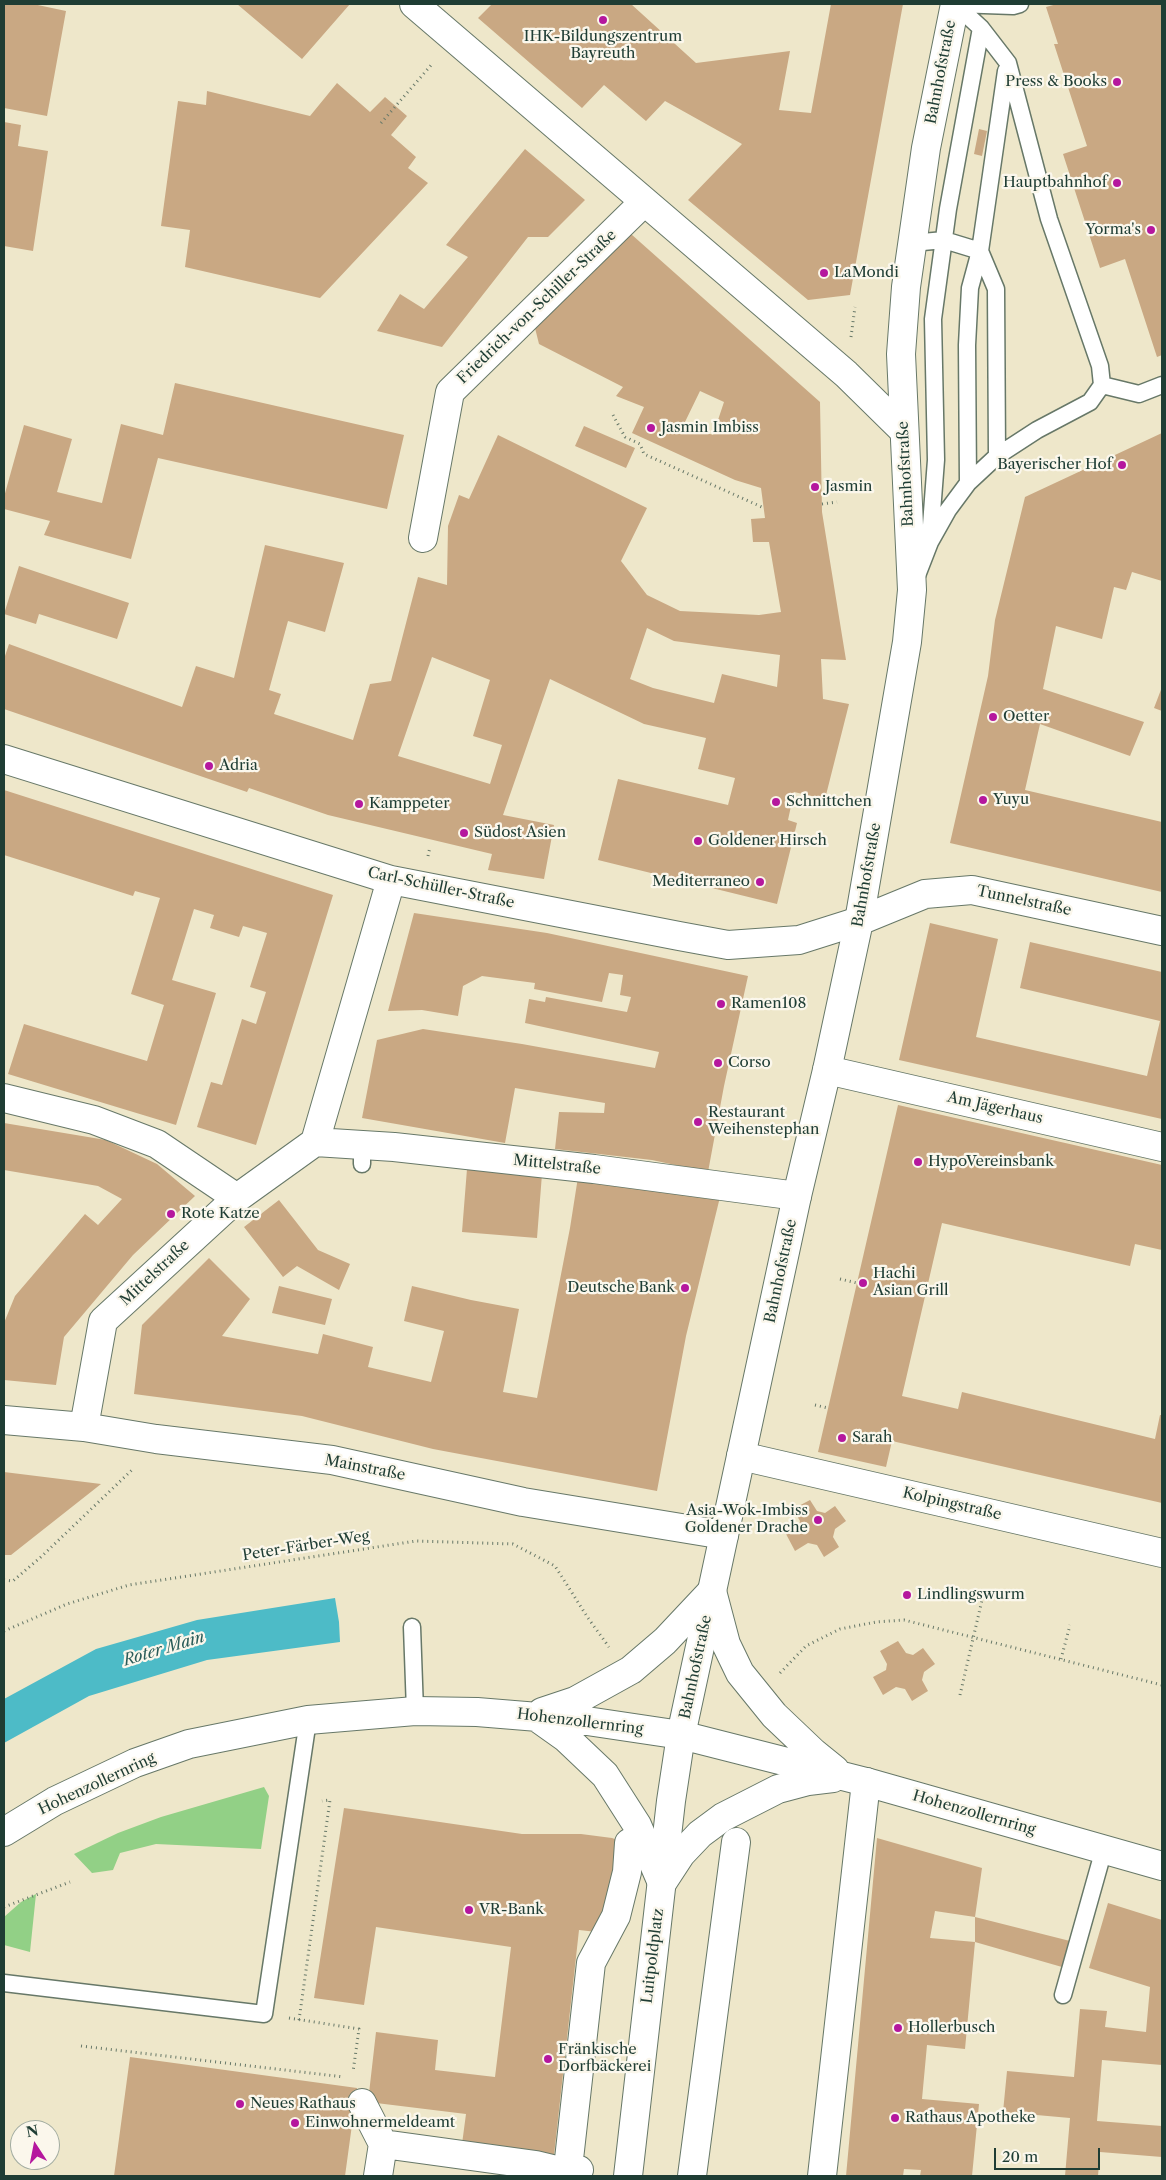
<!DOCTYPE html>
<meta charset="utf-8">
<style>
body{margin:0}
#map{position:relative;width:1166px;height:2180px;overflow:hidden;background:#eee7ca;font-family:"Libre Caslon Text",serif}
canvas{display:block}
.frame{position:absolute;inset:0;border:5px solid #1f3d34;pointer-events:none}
.north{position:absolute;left:10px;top:2120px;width:50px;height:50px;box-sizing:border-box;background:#fbf7ec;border:1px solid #a3ada2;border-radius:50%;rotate:349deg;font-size:14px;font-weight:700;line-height:20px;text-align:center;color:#1f3d34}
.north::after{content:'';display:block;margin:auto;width:18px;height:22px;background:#b5179e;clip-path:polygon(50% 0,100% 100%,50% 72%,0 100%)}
.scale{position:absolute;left:994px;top:2148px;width:106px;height:22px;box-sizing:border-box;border:2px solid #1f3d34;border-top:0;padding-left:6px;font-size:15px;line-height:18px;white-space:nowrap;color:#1f3d34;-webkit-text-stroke:4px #fbf7ec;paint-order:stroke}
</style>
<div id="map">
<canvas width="1166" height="2180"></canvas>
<div class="frame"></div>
<div class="north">N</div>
<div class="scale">20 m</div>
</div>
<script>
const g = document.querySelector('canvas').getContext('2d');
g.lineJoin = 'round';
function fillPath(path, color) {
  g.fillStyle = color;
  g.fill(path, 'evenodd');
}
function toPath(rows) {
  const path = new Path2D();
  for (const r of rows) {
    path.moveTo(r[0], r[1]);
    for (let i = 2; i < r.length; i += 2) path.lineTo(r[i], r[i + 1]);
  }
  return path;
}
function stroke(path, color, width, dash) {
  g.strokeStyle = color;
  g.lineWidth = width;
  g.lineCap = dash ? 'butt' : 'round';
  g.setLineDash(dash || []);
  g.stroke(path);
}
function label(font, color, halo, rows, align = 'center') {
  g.font = font + ' "Libre Caslon Text",serif';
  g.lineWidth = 4.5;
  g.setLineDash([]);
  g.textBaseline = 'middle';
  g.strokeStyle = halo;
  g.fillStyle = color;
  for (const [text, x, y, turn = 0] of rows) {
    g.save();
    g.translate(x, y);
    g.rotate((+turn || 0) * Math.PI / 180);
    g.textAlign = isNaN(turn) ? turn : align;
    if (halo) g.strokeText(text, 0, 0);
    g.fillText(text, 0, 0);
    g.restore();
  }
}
fillPath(toPath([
 [264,1787,269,1796,261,1849,156,1844,120,1853,113,1870,92,1873,74,1854,118,1833,161,1817],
 [36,1894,30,1952,4,1945,4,1917,21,1902]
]), '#92d086');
fillPath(toPath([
 [335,1598,339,1622,340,1642,207,1660,89,1696,4,1743,4,1699,96,1649,197,1620]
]), '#4dbbc7');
fillPath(toPath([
 [4,4,33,4,66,11,47,116,4,108],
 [237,4,350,4,302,59],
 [492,4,631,4,696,63,790,51,779,110,811,113,831,4,903,4,850,295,808,300,688,200,742,144,665,101,646,121,604,85,582,108,478,18],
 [1057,4,1162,4,1162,355,1157,357,1125,259,1100,268,1063,154,1087,146,1054,44,1058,44,1046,7],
 [337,83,370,112,385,97,407,116,391,135,416,157,408,168,428,183,320,298,185,267,190,230,161,226,178,101,206,105,207,91,310,116],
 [4,122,21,125,18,146,48,151,33,251,4,246],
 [979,129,987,131,982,156,974,154],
 [525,149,585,200,548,237,528,237,442,347,377,331,400,294,424,309,468,257,446,245],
 [631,234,820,402,822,512,846,660,821,659,823,699,849,704,825,799,794,792,788,820,797,823,777,904,598,860,618,779,728,805,735,778,698,769,706,738,644,724,550,679,503,815,554,825,544,879,488,870,492,854,328,815,249,788,247,792,4,709,4,659,9,644,182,707,196,666,234,678,265,545,344,563,325,632,288,621,269,690,281,694,274,714,353,740,370,684,391,681,418,577,447,585,448,526,459,495,469,499,498,435,647,508,621,561,647,595,680,611,759,615,781,612,769,542,753,542,751,519,765,518,761,488,735,480,632,433,644,407,616,396,623,387,539,344,535,328],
 [700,391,724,402,713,435,684,424],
 [647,628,674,641,780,655,777,687,722,674,714,703,653,688,630,679],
 [432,657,490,680,473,736,502,745,490,784,398,756],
 [175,383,404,435,387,509,158,458,131,559,44,535,50,521,4,509,4,497,24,425,72,439,57,492,102,503,121,424,163,435],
 [584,426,635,448,626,468,575,446],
 [1162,433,1162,581,1132,572,1126,590,1114,587,1102,639,1056,626,1043,689,1144,722,1130,756,1040,724,1025,790,1162,822,1162,892,950,843,988,676,995,620,1025,497],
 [19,566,129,603,117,639,39,614,36,624,4,614],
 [1162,687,1162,711,1154,708],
 [4,790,333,895,256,1145,197,1127,211,1082,222,1085,242,1019,256,1024,266,992,250,987,267,933,243,926,239,937,210,928,214,915,194,909,172,980,216,993,176,1125,8,1074,24,1024,147,1061,164,1005,131,994,160,898,135,891,133,896,4,855],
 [414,913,547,933,748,976,724,1086,708,1172,652,1160,555,1149,559,1112,604,1113,605,1103,515,1088,505,1143,362,1118,377,1040,423,1029,522,1044,655,1068,659,1052,525,1023,529,999,545,1002,546,997,627,1012,631,997,620,995,623,975,609,973,602,1002,534,989,535,983,482,976,463,986,458,1016,422,1010,388,1011],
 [930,923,998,939,976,1037,1147,1076,1160,1021,1020,988,1030,942,1162,972,1162,1119,899,1060],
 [898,1105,1162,1165,1162,1250,1135,1244,1130,1266,942,1223,902,1396,958,1409,962,1392,1155,1439,1160,1415,1162,1415,1162,1503,892,1441,886,1467,818,1452],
 [4,1123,106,1140,157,1164,195,1196,133,1255,64,1337,56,1385,4,1380,4,1323,15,1296,85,1214,98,1225,122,1199,98,1186,4,1170],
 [467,1169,542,1174,537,1238,462,1232],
 [578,1177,720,1197,686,1336,657,1491,433,1449,302,1416,134,1394,142,1325,209,1258,250,1299,222,1336,318,1354,323,1334,373,1347,368,1367,431,1382,444,1331,404,1321,412,1286,471,1300,519,1309,503,1392,537,1398,570,1228],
 [279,1200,318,1250,350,1264,339,1290,297,1266,283,1277,244,1227],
 [279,1286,332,1299,325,1325,272,1313],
 [4,1472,101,1484,11,1555,4,1555],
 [810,1500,817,1511,825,1513,835,1506,846,1521,835,1529,833,1537,839,1547,824,1557,817,1545,808,1543,795,1551,786,1534,798,1528,800,1521,793,1509],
 [898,1641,906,1653,913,1655,923,1648,935,1664,924,1672,922,1680,928,1691,912,1701,905,1689,896,1687,883,1695,873,1677,886,1670,887,1664,880,1651],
 [344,1808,522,1834,581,1834,612,1838,623,1842,597,1932,579,1930,554,2155,462,2144,466,2114,368,2102,376,2032,438,2040,435,2070,495,2077,511,1947,376,1927,364,2005,314,1998],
 [877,1838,982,1868,975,1917,935,1911,930,1938,975,1942,975,1917,1070,1941,1062,1967,975,1942,965,2049,927,2045,922,2099,979,2104,972,2176,920,2176,921,2170,904,2169,903,2176,846,2176],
 [1108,1903,1162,1920,1162,2065,1102,2060,1097,2121,1162,2126,1162,2157,1100,2152,1098,2176,1065,2176,1070,2118,1003,2112,1007,2071,1074,2077,1080,2009,1107,2011,1105,2027,1146,2032,1150,1987,1089,1968],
 [130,2057,357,2088,345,2176,114,2176]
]), '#c9a883');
const lane = toPath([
 [955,4,1013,6,1020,4],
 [912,243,944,240,980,251],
 [980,251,996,289,997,456],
 [1102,385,1139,394,1162,385],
 [968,483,967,345,970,288,980,251,1006,71],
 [930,538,936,460,933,319,948,209,981,28],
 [916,578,930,542,948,510,968,483,997,456,1037,430,1090,402,1102,385,1100,366,1049,219,1008,63,981,28,955,4],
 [362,1164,362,1145],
 [412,1627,415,1711],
 [4,1983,264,2014,308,1720],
 [1063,1995,1104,1849]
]);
const street = toPath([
 [414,4,846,374,903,430],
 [423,538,450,392,644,202],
 [4,759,391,880,679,936,728,945,799,940,859,921],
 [827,1070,1162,1147],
 [4,1098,94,1120,157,1144,237,1198],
 [315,1142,394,1147,594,1169,797,1196],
 [4,1420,84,1427,156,1439,332,1460,523,1502,724,1535],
 [84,1427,103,1321,237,1198,315,1142,391,880],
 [741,1456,1162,1553],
 [362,2103,383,2144,378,2176],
 [383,2144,536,2165,565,2172,568,2168,579,2170],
 [568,2168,591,1963,616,1916,627,1872,629,1843],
 [628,2176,671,1801,681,1735],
 [692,2176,736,1842],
 [822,2176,866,1782]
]);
const secondary = toPath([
 [859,921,925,894,972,890,1162,931],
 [681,1735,797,1196,827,1070,859,921,907,642,912,590,901,354,906,287,926,148,955,4]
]);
const primary = toPath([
 [712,1591,726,1644,740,1673,774,1715,814,1753,835,1770],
 [542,1712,575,1701,631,1670,665,1641,712,1591],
 [535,1716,566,1738,605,1775,637,1825,662,1883],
 [4,1832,55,1801,135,1763,189,1744,308,1720,415,1711,477,1712,587,1721,681,1735,866,1782,1162,1866],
 [662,1883,681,1854,700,1834,723,1817,778,1789,808,1781,833,1778]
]);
stroke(lane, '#677868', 19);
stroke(street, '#677868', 30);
stroke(secondary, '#677868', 30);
stroke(primary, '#677868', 30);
stroke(toPath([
 [381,123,433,63],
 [851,337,855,307],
 [613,415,625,437,640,444,644,454,764,508],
 [822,504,837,502],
 [428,856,430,847],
 [840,1279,857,1283],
 [815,1405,828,1408],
 [4,1580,13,1581,42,1556,133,1469],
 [4,1631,67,1604,129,1585,416,1541,513,1544,555,1566,588,1618,609,1647],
 [1061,1659,1070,1625],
 [780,1673,806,1646,840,1629,876,1622,904,1620,1162,1685],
 [960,1695,982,1600],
 [4,1907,70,1882],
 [289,2018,359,2029,353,2072],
 [299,2020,330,1800,322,1801],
 [81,2046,344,2077]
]), '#677868', 3, [1, 4]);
stroke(lane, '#fff', 16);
stroke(street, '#fff', 28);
stroke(secondary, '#fff', 28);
stroke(primary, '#fff', 28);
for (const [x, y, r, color] of [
 [603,20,5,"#b5179e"],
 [1117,82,5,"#b5179e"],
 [1117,183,5,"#b5179e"],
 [1151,230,5,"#b5179e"],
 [824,273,5,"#b5179e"],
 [651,428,5,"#b5179e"],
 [1122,465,5,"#b5179e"],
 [815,487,5,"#b5179e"],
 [993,717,5,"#b5179e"],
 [209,766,5,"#b5179e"],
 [983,800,5,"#b5179e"],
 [776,802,5,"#b5179e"],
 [359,804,5,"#b5179e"],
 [464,833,5,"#b5179e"],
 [698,841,5,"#b5179e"],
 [760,882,5,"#b5179e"],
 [721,1004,5,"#b5179e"],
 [718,1063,5,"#b5179e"],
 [698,1122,5,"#b5179e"],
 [918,1162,5,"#b5179e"],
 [171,1214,5,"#b5179e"],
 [863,1283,5,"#b5179e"],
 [685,1288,5,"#b5179e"],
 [842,1438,5,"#b5179e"],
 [818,1520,5,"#b5179e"],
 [907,1595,5,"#b5179e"],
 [469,1910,5,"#b5179e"],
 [898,2028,5,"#b5179e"],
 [548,2059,5,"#b5179e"],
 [240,2104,5,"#b5179e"],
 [895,2118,5,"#b5179e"],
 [295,2123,5,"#b5179e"]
]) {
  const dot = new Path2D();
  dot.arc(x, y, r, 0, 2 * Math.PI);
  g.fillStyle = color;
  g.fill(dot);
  stroke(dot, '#fbf7ec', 2);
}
label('15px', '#1f3d34', '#fbf7ec', [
 ["IHK-Bildungszentrum",603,37,"center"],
 ["Bayreuth",603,54,"center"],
 ["Press & Books",1107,82,"right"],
 ["Hauptbahnhof",1107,183,"right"],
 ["Yorma's",1141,230,"right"],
 ["LaMondi",834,273],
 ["Jasmin Imbiss",661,428],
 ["Bayerischer Hof",1112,465,"right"],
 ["Jasmin",825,487],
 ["Oetter",1003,717],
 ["Adria",219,766],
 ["Yuyu",993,800],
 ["Schnittchen",786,802],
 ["Kamppeter",369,804],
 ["Südost Asien",474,833],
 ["Goldener Hirsch",708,841],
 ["Mediterraneo",750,882,"right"],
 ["Ramen108",731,1004],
 ["Corso",728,1063],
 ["Restaurant",708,1113],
 ["Weihenstephan",708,1130],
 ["HypoVereinsbank",928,1162],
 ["Rote Katze",181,1214],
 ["Hachi",873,1274],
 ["Asian Grill",873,1291],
 ["Deutsche Bank",675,1288,"right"],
 ["Sarah",852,1438],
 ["Asia-Wok-Imbiss",808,1511,"right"],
 ["Goldener Drache",808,1528,"right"],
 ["Lindlingswurm",917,1595],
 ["VR-Bank",479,1910],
 ["Hollerbusch",908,2028],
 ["Fränkische",558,2050],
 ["Dorfbäckerei",558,2067],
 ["Neues Rathaus",250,2104],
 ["Rathaus Apotheke",905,2118],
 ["Einwohnermeldeamt",305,2123]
], 'left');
label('15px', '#1f3d34', '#fbf7ec', [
 ["Bahnhofstraße",941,72,-79],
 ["Friedrich-von-Schiller-Straße",537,307,-44],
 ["Bahnhofstraße",906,474,-93],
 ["Bahnhofstraße",867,875,-80],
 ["Carl-Schüller-Straße",441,888,12],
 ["Tunnelstraße",1024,901,12],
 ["Am Jägerhaus",995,1108,13],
 ["Mittelstraße",557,1165,6],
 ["Bahnhofstraße",781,1271,-78],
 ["Mittelstraße",155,1273,-43],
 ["Mainstraße",365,1468,11],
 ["Kolpingstraße",952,1504,13],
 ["Peter-Färber-Weg",306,1546,-9],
 ["Bahnhofstraße",696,1667,-78],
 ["Hohenzollernring",580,1722,7],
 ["Hohenzollernring",97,1784,-25],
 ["Hohenzollernring",974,1813,16],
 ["Luitpoldplatz",653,1956,-83]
]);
label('italic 16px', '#2a5c59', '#fbf7ec', [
 ["Roter Main",164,1649,-17]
]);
</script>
